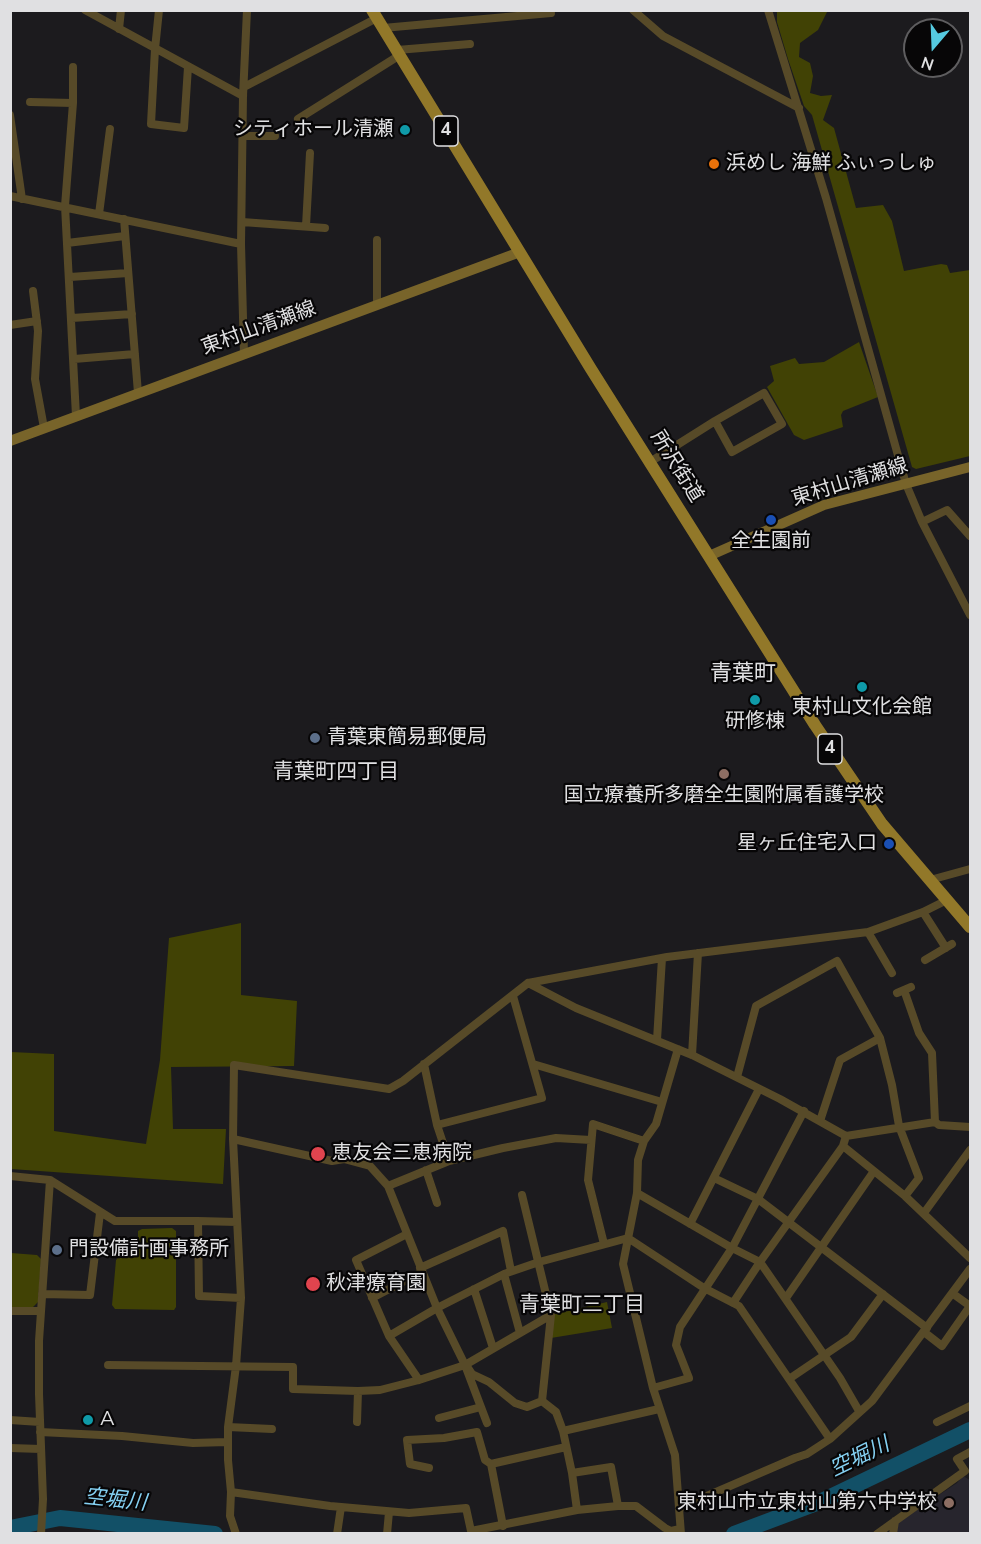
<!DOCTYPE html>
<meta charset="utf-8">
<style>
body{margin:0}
#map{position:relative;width:981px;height:1544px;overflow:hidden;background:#1c1b1e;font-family:"Nunito Sans",sans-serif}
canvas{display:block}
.frame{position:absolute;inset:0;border:12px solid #e0e0e2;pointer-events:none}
.north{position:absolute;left:903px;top:18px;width:60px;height:60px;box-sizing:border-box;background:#070607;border:2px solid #5e5d5f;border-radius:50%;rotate:199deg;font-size:16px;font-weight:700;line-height:24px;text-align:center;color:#e0e0e2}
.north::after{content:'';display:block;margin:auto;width:21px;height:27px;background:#55cae0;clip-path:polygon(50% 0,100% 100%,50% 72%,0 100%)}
</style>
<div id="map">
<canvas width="981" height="1544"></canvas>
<div class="frame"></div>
<div class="north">N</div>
</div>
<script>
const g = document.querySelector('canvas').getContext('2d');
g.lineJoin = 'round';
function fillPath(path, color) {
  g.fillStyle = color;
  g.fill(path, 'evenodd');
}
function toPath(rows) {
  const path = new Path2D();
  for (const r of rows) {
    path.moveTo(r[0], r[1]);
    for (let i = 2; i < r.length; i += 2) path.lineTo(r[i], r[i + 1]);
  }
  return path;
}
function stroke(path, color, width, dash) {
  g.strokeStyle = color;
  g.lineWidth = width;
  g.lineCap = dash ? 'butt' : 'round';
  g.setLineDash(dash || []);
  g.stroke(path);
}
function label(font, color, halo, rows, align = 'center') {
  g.font = font + ' "Nunito Sans","Noto Sans JP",sans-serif';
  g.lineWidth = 4.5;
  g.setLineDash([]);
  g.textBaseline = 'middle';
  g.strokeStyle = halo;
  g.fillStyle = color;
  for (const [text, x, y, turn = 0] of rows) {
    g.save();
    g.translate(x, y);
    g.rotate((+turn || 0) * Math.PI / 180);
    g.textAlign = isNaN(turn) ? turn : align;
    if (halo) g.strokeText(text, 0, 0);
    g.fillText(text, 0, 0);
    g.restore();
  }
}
fillPath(toPath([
 [963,1476,970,1480,970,1533,896,1534,898,1522,957,1483]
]), '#27252d');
fillPath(toPath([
 [777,10,827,12,818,30,800,43,799,57,810,63,813,76,810,93,821,96,832,95,823,120,834,128,856,208,883,205,892,221,904,271,941,264,947,265,950,273,970,270,970,456,916,469,912,467,812,115,804,106,788,59,777,22],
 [859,342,878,397,843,411,841,415,843,427,804,440,794,435,767,387,774,381,770,366,795,358,799,364,824,362],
 [241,923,241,995,297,1001,294,1066,171,1067,173,1129,226,1129,223,1184,11,1169,11,1052,54,1054,54,1131,146,1144,160,1060,169,938],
 [172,1228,176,1231,176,1307,174,1310,115,1309,112,1305,116,1260,121,1255,133,1255,138,1252,138,1231,142,1229],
 [11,1253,37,1255,41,1259,38,1302,33,1307,11,1307],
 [607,1302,612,1328,551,1338,551,1315]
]), '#414205');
stroke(toPath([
 [10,1528,60,1518,215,1534],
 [734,1534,822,1501,970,1430]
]), '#125067', 16);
stroke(toPath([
 [85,10,243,96],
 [159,10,155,49,151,124,184,128,188,67],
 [633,10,663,36,799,108],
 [768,10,826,198,906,484,922,522,970,615],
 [383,28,551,13],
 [119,29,121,10],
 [397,50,470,44],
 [73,67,73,103,65,206,76,416],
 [244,87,377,18],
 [30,102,73,103],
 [10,115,22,199],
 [298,119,400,55],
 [243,136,275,136],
 [10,196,241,244],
 [99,214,110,129],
 [124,219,138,393],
 [242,222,325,228],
 [306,226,310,153],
 [67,243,125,236],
 [70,277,128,273],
 [33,291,38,331,35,379,44,428],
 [377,304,377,240],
 [72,318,132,314],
 [10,325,37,321],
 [244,354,241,244,243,96,247,10],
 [74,359,135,354],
 [650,462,715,421,732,452,782,424,764,393,715,421],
 [922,522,947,510,970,536],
 [930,880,970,869],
 [923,912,946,948],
 [868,932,892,973],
 [925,960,952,944],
 [528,983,576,1008,692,1055,780,1099,846,1136,935,1122,939,1125,970,1127],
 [904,990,919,1033,932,1053,935,1122],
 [897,993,911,987],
 [657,1040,662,958],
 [678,1049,656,1124,644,1141,638,1160,637,1193,623,1264,653,1388,675,1455,681,1534],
 [692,1055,698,953],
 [424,1064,437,1125,449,1161],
 [533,1064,662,1102],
 [737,1077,756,1006,837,961,880,1038,892,1085,899,1126,919,1178,905,1196],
 [820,1121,840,1060,880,1038],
 [437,1125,542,1098,513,996],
 [233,1139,332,1161,344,1159,370,1166,388,1186,437,1308,465,1365,487,1423],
 [843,1146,905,1196,970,1258],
 [426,1170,437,1203],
 [10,1176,50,1180,115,1221,198,1221],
 [714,1178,758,1199,927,1328],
 [388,1186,449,1161,503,1148,556,1138,591,1140],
 [637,1193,732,1248,760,1262,840,1378,859,1411],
 [924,1213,970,1150],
 [237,1222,198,1221,199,1296,241,1298],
 [690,1224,759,1089],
 [407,1234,356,1260,389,1336,419,1380],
 [604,1244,588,1180,593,1124,644,1141],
 [420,1268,503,1231,511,1271],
 [504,1274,520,1333],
 [474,1289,493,1348],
 [42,1294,90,1295,100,1213],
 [372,1298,422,1272],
 [786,1298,874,1171],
 [733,1303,760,1262,843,1146,846,1136],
 [10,1311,40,1311],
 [551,1315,542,1401,556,1412,563,1431,572,1473,577,1510],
 [924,1332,942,1346,970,1306,952,1293],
 [389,1336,437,1308,504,1274,539,1262,628,1238,704,1288,739,1306,830,1439],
 [108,1365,293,1367,293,1389,358,1391,380,1390,419,1380,465,1365,551,1315,522,1195],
 [468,1368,472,1374,489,1382,515,1403,527,1407,542,1401],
 [789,1379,851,1337,883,1294],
 [653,1388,689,1378,676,1345,680,1327,732,1248,804,1111],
 [439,1418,481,1407],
 [10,1420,40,1422],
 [357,1422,358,1391],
 [937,1422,970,1406],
 [228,1427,272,1429],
 [563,1431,659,1409],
 [40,1432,122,1436,193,1443,227,1442],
 [10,1448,41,1449],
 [429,1468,410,1464,407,1440,444,1438,477,1432,485,1460,491,1464],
 [572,1473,611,1467,618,1506],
 [231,1492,330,1506,409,1513,466,1508,471,1531,577,1510,618,1506,636,1506,665,1528,671,1531,680,1529],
 [679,1508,795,1458,807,1454,830,1439,872,1401,970,1269],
 [503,1526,491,1464,566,1447],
 [41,1534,43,1499,39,1394,39,1341,50,1180],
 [236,1534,230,1516,231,1492,228,1460,228,1427,236,1366,241,1298,233,1139,234,1065,389,1089,403,1081,528,983,667,957,868,932,923,912,947,900],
 [337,1534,341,1507],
 [387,1534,389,1512],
 [877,1534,965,1471,957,1459,970,1452],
 [893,1534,895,1521]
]), '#574a28', 8);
stroke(toPath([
 [10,441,520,252],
 [709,556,824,505,970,467]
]), '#78642a', 10);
stroke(toPath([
 [372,10,591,369,815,725,882,824,970,927]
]), '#927829', 12);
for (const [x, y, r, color] of [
 [405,130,6,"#0f9aa8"],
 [714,164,6,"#e8710a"],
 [771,520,6,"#1a4fb4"],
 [862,687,6,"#0f9aa8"],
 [755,700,6,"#0f9aa8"],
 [315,738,6,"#5c6f8a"],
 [724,774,6,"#8d6e63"],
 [889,844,6,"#1a4fb4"],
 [318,1154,8,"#e0444e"],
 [57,1250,6,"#5c6f8a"],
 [313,1284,8,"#e0444e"],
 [88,1420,6,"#0f9aa8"],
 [949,1503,6,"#8d6e63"]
]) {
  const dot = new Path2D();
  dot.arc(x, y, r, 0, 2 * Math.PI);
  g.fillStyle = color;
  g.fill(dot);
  stroke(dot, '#070607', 2);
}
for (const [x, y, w] of [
 [446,131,24],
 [830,749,24]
]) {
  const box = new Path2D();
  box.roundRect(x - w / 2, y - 15, w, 30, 4.5);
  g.fillStyle = '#070607';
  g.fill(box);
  stroke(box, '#e0e0e2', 1.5);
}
label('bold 18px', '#e0e0e2', null, [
 ["4",446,131],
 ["4",830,749]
]);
label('20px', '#e0e0e2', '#070607', [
 ["シティホール清瀬",393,130,"right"],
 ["浜めし 海鮮 ふぃっしゅ",726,164],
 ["全生園前",771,542,"center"],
 ["東村山文化会館",862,708,"center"],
 ["研修棟",755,722,"center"],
 ["青葉東簡易郵便局",327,738],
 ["国立療養所多磨全生園附属看護学校",724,796,"center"],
 ["星ヶ丘住宅入口",877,844,"right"],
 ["恵友会三恵病院",332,1154],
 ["門設備計画事務所",69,1250],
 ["秋津療育園",326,1284],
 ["A",100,1420],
 ["東村山市立東村山第六中学校",937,1503,"right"]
], 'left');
label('20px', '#e0e0e2', '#070607', [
 ["東村山清瀬線",259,329,-20],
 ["所沢街道",676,467,58],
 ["東村山清瀬線",850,483,-17]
]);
label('21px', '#e0e0e2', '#070607', [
 ["青葉町四丁目",336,773],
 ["青葉町三丁目",582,1306]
]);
label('italic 21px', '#85d1f3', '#070607', [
 ["空堀川",860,1458,-26],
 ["空堀川",115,1501,6]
]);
label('22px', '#e0e0e2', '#070607', [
 ["青葉町",743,675]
]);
</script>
